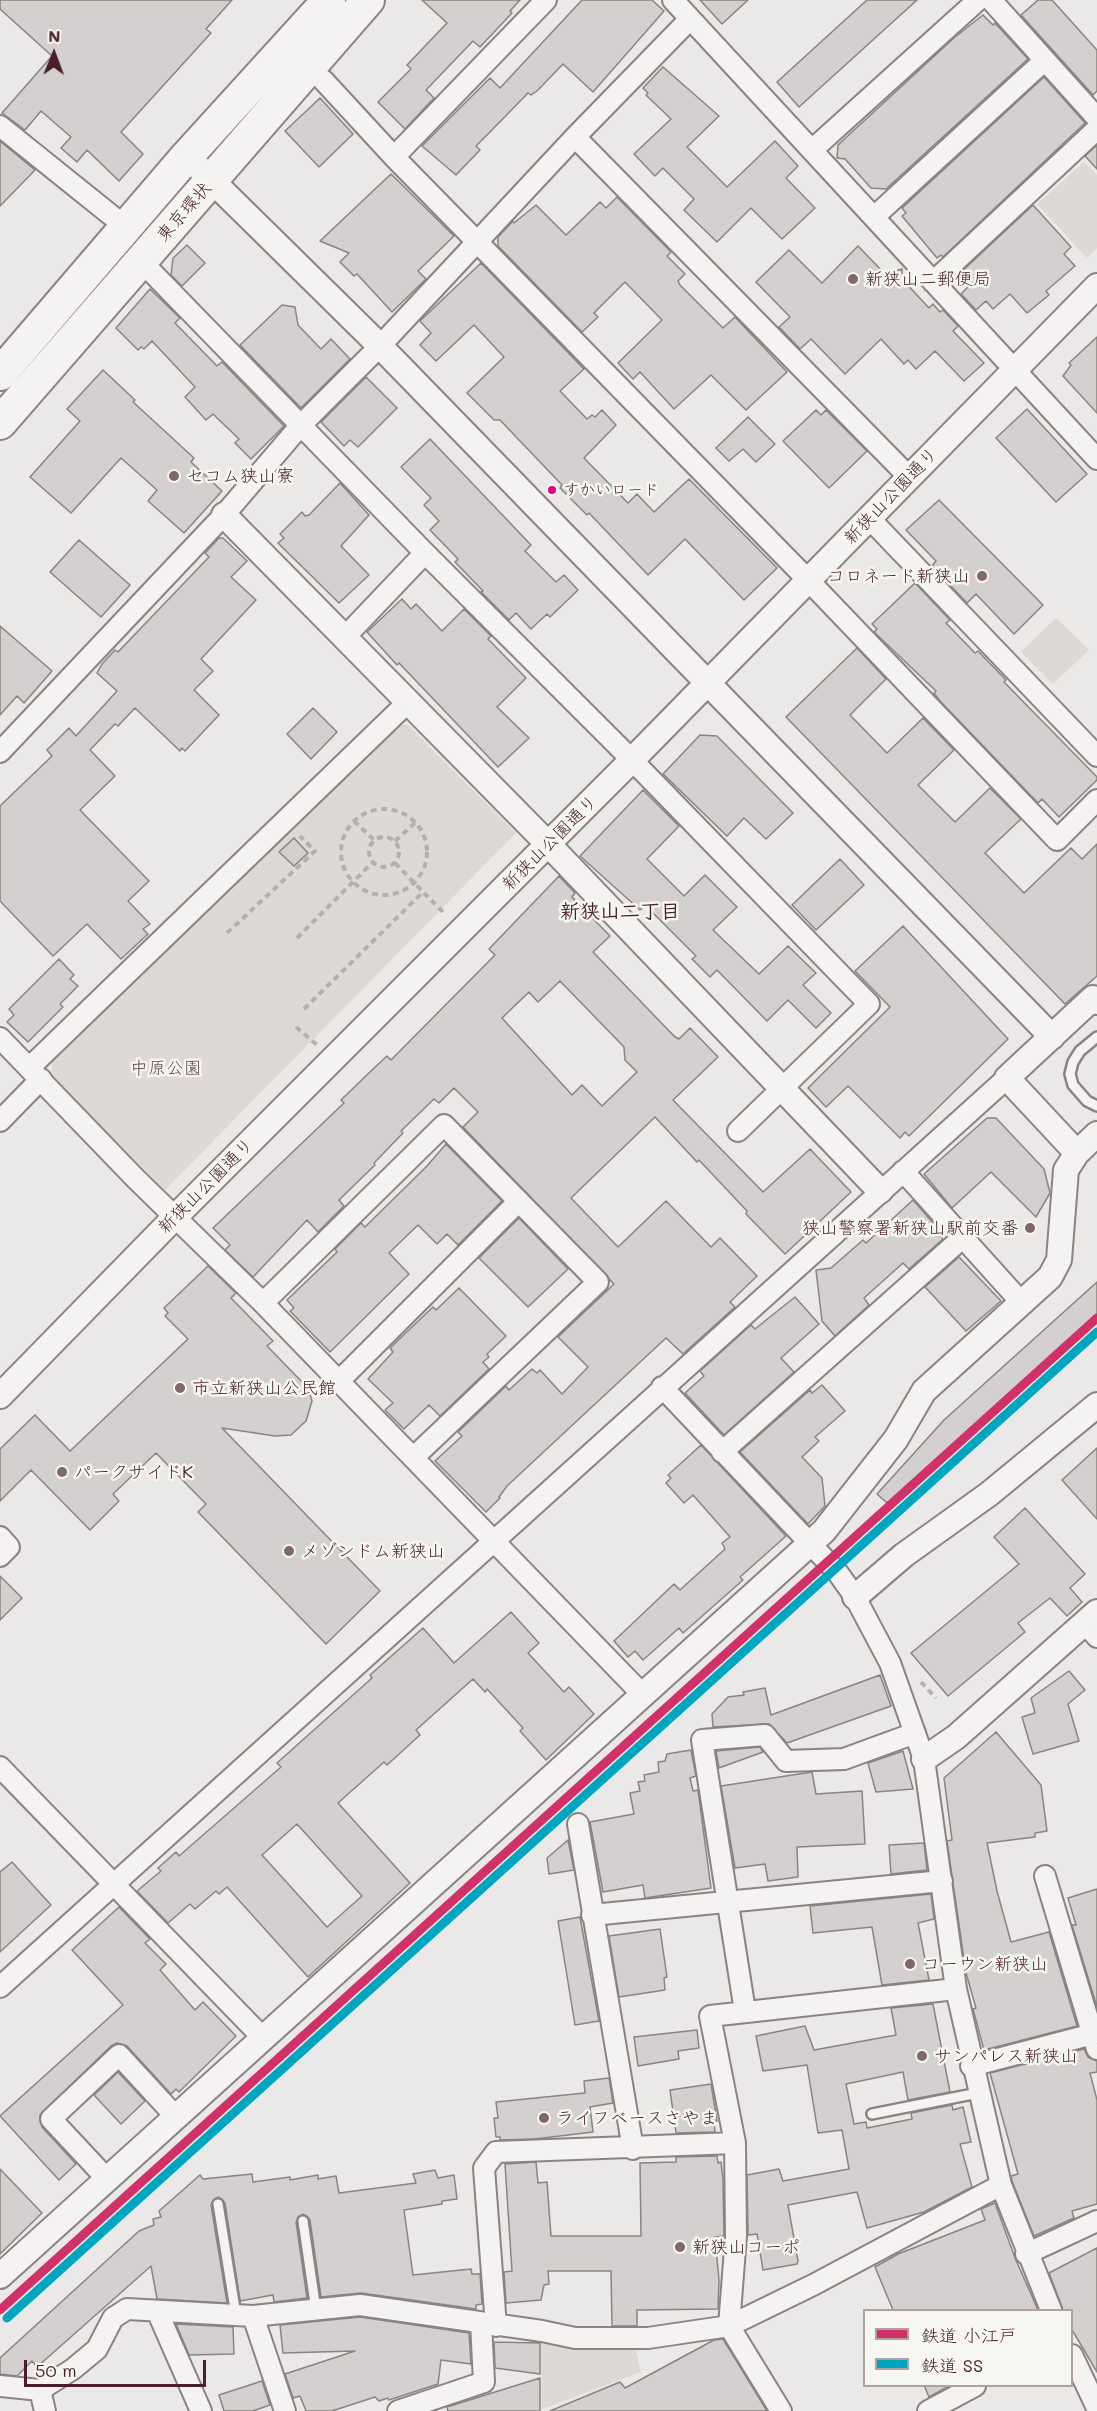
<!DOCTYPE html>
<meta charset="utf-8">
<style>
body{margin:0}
#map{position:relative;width:1097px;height:2411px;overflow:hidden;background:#ebe9e7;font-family:Mali,"Klee One",sans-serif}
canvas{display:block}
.legend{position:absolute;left:863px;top:2309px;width:210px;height:78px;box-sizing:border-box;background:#f6f6f2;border:2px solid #b1a0a2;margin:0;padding:8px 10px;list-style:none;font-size:18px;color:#4a1f2b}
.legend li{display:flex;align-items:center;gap:12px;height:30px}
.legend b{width:30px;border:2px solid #b1a0a2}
.north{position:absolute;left:24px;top:24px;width:60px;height:60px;-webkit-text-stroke:4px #f6f6f2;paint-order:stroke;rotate:1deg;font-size:16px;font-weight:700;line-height:24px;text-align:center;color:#4a1f2b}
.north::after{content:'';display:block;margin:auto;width:21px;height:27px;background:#4a1f2b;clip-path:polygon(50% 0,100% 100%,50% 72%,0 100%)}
.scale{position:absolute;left:24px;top:2360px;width:182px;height:27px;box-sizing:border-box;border:3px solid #4a1f2b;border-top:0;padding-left:8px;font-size:18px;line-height:21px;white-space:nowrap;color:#4a1f2b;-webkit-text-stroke:4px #f6f6f2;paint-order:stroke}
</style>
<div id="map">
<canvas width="1097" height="2411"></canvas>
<ul class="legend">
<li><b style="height:8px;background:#d13169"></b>鉄道 小江戸</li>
<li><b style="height:8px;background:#00a6bf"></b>鉄道 SS</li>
</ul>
<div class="north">N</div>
<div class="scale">50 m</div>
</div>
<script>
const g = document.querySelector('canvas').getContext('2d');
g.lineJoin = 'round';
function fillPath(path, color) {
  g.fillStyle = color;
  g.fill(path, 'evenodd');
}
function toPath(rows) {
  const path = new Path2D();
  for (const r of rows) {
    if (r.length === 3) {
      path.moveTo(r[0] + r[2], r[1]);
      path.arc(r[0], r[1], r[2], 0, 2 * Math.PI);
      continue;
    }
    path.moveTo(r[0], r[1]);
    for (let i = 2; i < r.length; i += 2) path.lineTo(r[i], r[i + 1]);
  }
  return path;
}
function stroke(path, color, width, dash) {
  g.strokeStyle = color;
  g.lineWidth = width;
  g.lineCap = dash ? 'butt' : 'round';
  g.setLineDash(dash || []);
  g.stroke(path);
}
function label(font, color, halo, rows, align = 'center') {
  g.font = font + ' Mali,"Klee One",sans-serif';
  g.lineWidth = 5;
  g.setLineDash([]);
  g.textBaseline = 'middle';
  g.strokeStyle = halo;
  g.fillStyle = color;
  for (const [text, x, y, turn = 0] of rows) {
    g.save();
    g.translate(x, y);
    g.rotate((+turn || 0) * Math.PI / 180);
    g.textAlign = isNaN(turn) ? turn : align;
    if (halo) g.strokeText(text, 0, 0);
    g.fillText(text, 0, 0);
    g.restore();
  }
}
fillPath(toPath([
 [1084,162,1097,175,1097,248,1087,258,1037,204],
 [1056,618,1089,650,1053,684,1021,652],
 [399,725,408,725,516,833,165,1190,52,1076,52,1059],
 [541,2339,577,2348,635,2347,641,2372,542,2409]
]), '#ded8d7');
const building = toPath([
 [0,0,232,0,206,29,211,33,121,132,143,154,119,181,87,150,77,162,61,148,71,137,41,111,25,130,2,113,52,56,0,9,0,0],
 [422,0,520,0,510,11,512,13,480,47,473,41,426,90,434,98,405,129,378,102,411,69,407,65,447,23,422,0],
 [582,0,652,0,664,11,593,92,563,64,537,91,531,95,528,93,489,133,476,146,480,150,456,175,422,146,490,78,500,88,582,0],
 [700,0,748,0,722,24,700,0],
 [867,0,917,0,799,107,777,82,867,0],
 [1038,0,1052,0,1097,50,1097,91,1093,95,1021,15,1038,0],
 [983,15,993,25,995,23,1028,59,886,189,871,188,845,159,837,158,838,145,955,37,983,15],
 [663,67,719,116,687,147,727,187,775,141,798,166,786,178,815,208,782,239,751,208,717,242,684,210,694,199,663,168,655,176,634,154,671,119,646,95,648,93,643,88,663,67],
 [1044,77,1085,123,943,257,941,255,937,258,902,216,906,213,902,208,1044,77],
 [320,98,353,134,319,167,285,131,320,98],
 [0,141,35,170,0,206,0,141],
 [1097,145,1097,169,1085,156,1097,145],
 [391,174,454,236,418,271,426,279,392,312,357,274,354,276,340,262,349,253,320,241,391,174],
 [617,197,671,252,667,256,685,274,678,281,680,285,723,328,735,317,787,372,746,410,711,375,674,409,640,372,633,379,618,363,662,320,625,282,594,313,598,317,582,332,498,246,498,237,513,221,514,223,536,205,566,235,600,202,606,208,617,197],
 [1033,205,1071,247,1064,254,1075,266,1046,291,1049,295,1027,313,1010,294,993,309,986,301,976,310,961,294,968,287,958,275,1033,205],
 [187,245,205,263,182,286,171,275,173,258,187,245],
 [858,246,885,274,902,269,902,279,929,308,933,304,940,312,943,310,958,326,953,331,984,363,964,381,935,351,916,369,908,360,904,364,881,339,845,374,811,339,800,349,779,327,790,317,756,282,789,250,822,283,858,246],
 [481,263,584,369,560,391,587,419,592,415,595,417,602,410,616,425,584,458,628,503,637,494,654,512,689,479,777,568,744,600,685,539,648,575,589,513,587,515,560,488,562,485,500,420,494,420,467,393,504,357,474,325,436,361,420,345,431,333,420,321,481,263],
 [150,289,180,318,175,323,217,366,222,362,284,426,251,459,235,443,239,439,213,414,206,420,185,397,195,387,152,341,144,349,141,347,138,350,116,328,150,289],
 [282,305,295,307,298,325,321,349,331,339,350,359,301,408,240,345,282,305],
 [1097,337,1097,413,1063,376,1071,365,1069,363,1097,337],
 [103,370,135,400,133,402,194,458,191,462,222,491,184,533,148,501,157,490,121,458,71,513,30,477,80,421,67,409,103,370],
 [366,377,397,408,358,447,350,440,344,446,321,422,366,377],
 [1027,409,1087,474,1056,502,996,438,1027,409],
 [816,410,821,415,826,410,867,451,829,488,783,441,816,410],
 [748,417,775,444,756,462,743,449,729,461,716,448,748,417],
 [430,439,531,545,525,551,556,582,564,575,578,590,550,617,547,614,531,629,516,613,509,620,481,592,483,591,455,562,458,559,430,530,439,521,424,505,431,498,401,467,430,439],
 [340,483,369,515,341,546,369,575,339,603,278,543,284,538,280,534,302,512,305,516,309,515,340,483],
 [939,500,1043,605,1014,634,976,594,967,603,932,566,936,561,906,530,939,500],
 [219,538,223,538,247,561,231,577,256,600,201,659,213,671,194,690,219,715,185,751,182,748,180,751,135,708,118,726,115,724,90,750,115,776,80,810,149,881,128,901,150,924,143,929,148,934,121,959,87,924,53,956,0,901,0,806,52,756,47,750,69,728,76,736,117,691,97,673,102,664,115,650,118,652,209,557,205,553,219,538],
 [79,540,130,585,101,617,50,572,79,540],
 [915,583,950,620,946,623,975,653,978,651,1006,680,1004,682,1097,777,1097,780,1059,817,1042,799,1038,803,940,701,934,693,936,691,874,632,877,629,872,624,915,583],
 [402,599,411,609,416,604,442,631,464,609,491,636,488,639,526,678,497,707,529,738,498,767,399,663,397,665,367,632,402,599],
 [0,626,52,671,24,703,17,696,0,715,0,626],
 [857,648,886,679,850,715,887,753,923,718,954,750,918,785,955,822,990,788,1021,819,985,853,1024,893,1071,848,1082,859,1097,844,1097,976,1065,1004,786,717,857,648],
 [313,708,337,732,311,759,287,734,313,708],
 [700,735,717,736,793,813,766,839,744,818,727,836,663,774,700,735],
 [643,790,679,826,647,859,684,896,705,875,737,907,713,930,759,974,788,946,816,973,803,985,831,1013,816,1028,788,1000,767,1021,717,970,710,977,692,959,696,956,645,905,640,910,580,856,643,790],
 [294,838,308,853,294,866,279,852,294,838],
 [840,859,864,885,816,930,792,905,840,859],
 [559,876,575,893,572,897,610,936,593,952,674,1036,679,1039,690,1028,718,1057,673,1100,763,1192,810,1149,851,1192,785,1254,746,1214,747,1211,699,1160,697,1162,655,1117,571,1198,618,1247,666,1201,711,1247,720,1238,757,1276,730,1302,735,1307,683,1354,666,1338,507,1486,499,1497,500,1498,486,1512,435,1461,462,1436,458,1432,506,1386,509,1390,532,1369,537,1373,540,1370,562,1394,588,1367,558,1337,614,1284,463,1127,478,1112,454,1088,439,1103,434,1099,401,1131,403,1133,374,1163,375,1165,339,1200,344,1206,318,1232,307,1220,253,1277,225,1250,230,1245,213,1228,344,1103,341,1100,372,1070,387,1056,391,1060,495,955,489,949,559,876],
 [560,981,624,1047,625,1060,637,1072,602,1106,582,1085,572,1095,502,1018,529,992,538,1002,560,981],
 [903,926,1008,1039,909,1136,905,1132,900,1138,848,1086,826,1107,808,1088,890,1007,855,971,903,926],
 [59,959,74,975,70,979,78,986,60,1004,63,1007,28,1042,7,1022,14,1015,9,1009,59,959],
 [987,1118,996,1118,1044,1169,1050,1193,1036,1217,991,1172,952,1208,924,1174,987,1118],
 [446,1144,502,1201,458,1245,447,1234,437,1244,418,1225,389,1253,409,1274,330,1352,290,1311,294,1308,287,1300,337,1252,335,1249,361,1223,365,1227,427,1166,446,1144],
 [913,1200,934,1224,932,1227,943,1239,909,1269,903,1263,864,1298,869,1305,835,1336,822,1321,816,1270,831,1268,863,1240,866,1243,913,1200],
 [519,1218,568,1269,528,1307,479,1258,519,1218],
 [959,1257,1001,1301,966,1331,925,1287,959,1257],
 [208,1266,236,1293,231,1298,273,1341,267,1346,308,1388,312,1401,306,1421,291,1435,275,1436,222,1428,380,1591,326,1644,198,1512,206,1504,156,1453,113,1494,119,1501,90,1530,31,1470,0,1501,0,1449,35,1415,70,1451,188,1339,165,1316,168,1313,164,1308,208,1266],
 [1097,1282,1097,1314,887,1503,877,1494,944,1420,1097,1282],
 [459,1288,506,1336,487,1354,489,1357,483,1362,489,1369,440,1416,429,1405,404,1429,385,1410,393,1403,368,1379,393,1352,390,1348,433,1307,436,1310,459,1288],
 [795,1297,819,1324,781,1358,794,1372,724,1435,685,1393,704,1376,700,1371,751,1325,755,1329,795,1297],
 [822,1385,845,1411,815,1437,819,1441,802,1457,822,1478,825,1506,808,1524,740,1452,810,1390,812,1393,822,1385],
 [701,1445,786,1536,740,1577,743,1580,683,1633,679,1628,643,1660,635,1651,628,1657,614,1641,674,1584,680,1590,725,1549,722,1543,730,1537,693,1495,684,1503,666,1483,671,1478,668,1475,701,1445],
 [1097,1448,1097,1519,1062,1480,1097,1448],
 [1025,1508,1085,1574,1070,1588,1082,1602,1067,1616,1050,1598,1018,1623,1025,1632,948,1696,911,1653,1019,1564,994,1537,1025,1508],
 [0,1576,22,1598,0,1620,0,1576],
 [511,1612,539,1643,528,1653,564,1692,569,1687,594,1714,546,1760,520,1731,523,1728,487,1689,485,1692,473,1679,416,1730,420,1735,387,1765,384,1762,338,1803,410,1883,308,1977,227,1887,219,1894,216,1891,195,1909,190,1904,168,1923,137,1891,161,1871,158,1868,176,1852,179,1856,281,1767,277,1763,372,1678,370,1675,423,1628,454,1663,511,1612],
 [297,1824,362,1896,327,1927,262,1855,297,1824],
 [1069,1671,1085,1690,1068,1704,1079,1741,1033,1754,1022,1717,1035,1713,1031,1698,1069,1671],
 [880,1675,891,1706,787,1743,769,1724,713,1727,712,1714,728,1697,744,1695,743,1692,765,1688,771,1715,880,1675],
 [996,1732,1041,1785,1047,1831,1035,1833,1035,1837,987,1843,997,1891,1011,1942,1049,1932,1077,2026,984,2050,973,2009,976,2008,966,1973,947,1841,952,1840,944,1778,996,1732],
 [760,1747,763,1752,719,1768,716,1751,760,1747],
 [691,1750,696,1776,690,1778,693,1791,698,1790,711,1888,645,1898,643,1885,603,1892,590,1822,634,1814,630,1793,640,1791,638,1782,645,1781,644,1775,659,1772,658,1762,665,1761,667,1754,691,1750],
 [903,1751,913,1789,876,1792,868,1763,903,1751],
 [812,1772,816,1794,862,1791,865,1844,797,1847,798,1877,768,1881,765,1864,735,1868,721,1786,812,1772],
 [568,1840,574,1870,549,1874,547,1858,568,1840],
 [924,1843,927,1870,891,1874,889,1845,924,1843],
 [12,1862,51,1905,0,1952,0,1872,12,1862],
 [1097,1889,1097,2007,1072,1925,1076,1925,1068,1898,1097,1889],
 [931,1894,934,1919,918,1923,929,1980,882,1985,872,1927,813,1933,810,1906,931,1894],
 [119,1907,150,1939,145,1943,166,1964,160,1970,195,2010,203,2002,236,2036,179,2092,176,2089,171,2094,127,2046,117,2043,111,2046,40,2115,42,2127,76,2164,59,2180,0,2116,123,2005,72,1950,119,1907],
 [580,1917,599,2021,575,2025,558,1921,580,1917],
 [660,1929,667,1977,664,1978,665,1990,619,1997,609,1936,660,1929],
 [933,2004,950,2092,908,2100,903,2072,846,2084,854,2124,866,2122,867,2128,912,2119,911,2113,952,2105,953,2110,963,2107,971,2142,960,2144,972,2187,924,2212,867,2228,857,2192,788,2205,798,2261,797,2264,763,2270,757,2234,748,2235,747,2175,779,2169,783,2181,849,2169,842,2130,818,2133,807,2065,763,2071,756,2036,805,2026,814,2050,896,2035,891,2008,933,2004],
 [697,2030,699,2048,678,2051,679,2059,638,2066,634,2037,697,2030],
 [1084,2049,1088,2057,1097,2061,1097,2072,1090,2073,1097,2100,1097,2204,1072,2211,1074,2218,1034,2236,1012,2181,1011,2176,1018,2174,990,2073,1084,2049],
 [118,2072,145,2101,121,2124,94,2095,118,2072],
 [609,2078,613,2103,590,2107,593,2132,535,2139,500,2140,500,2137,496,2137,494,2118,498,2118,496,2102,585,2093,584,2081,609,2078],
 [711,2084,717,2121,714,2122,715,2132,676,2133,670,2090,711,2084],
 [717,2156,718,2163,721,2162,723,2180,724,2236,715,2237,719,2280,718,2309,637,2310,637,2326,612,2326,611,2271,548,2271,549,2284,544,2285,541,2300,506,2303,504,2272,512,2271,505,2164,536,2162,538,2183,547,2182,551,2236,641,2236,640,2163,676,2162,676,2157,717,2156],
 [0,2169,42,2213,0,2254,0,2169],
 [435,2170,438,2178,454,2175,457,2199,442,2201,442,2204,404,2210,413,2275,471,2269,472,2274,480,2274,482,2304,476,2305,476,2309,361,2293,321,2297,310,2220,303,2214,296,2222,307,2298,274,2302,273,2295,240,2301,225,2203,218,2197,211,2205,227,2303,157,2299,151,2266,37,2367,32,2361,17,2376,0,2374,0,2358,139,2231,154,2225,153,2219,161,2217,159,2211,200,2175,203,2179,252,2174,253,2182,290,2177,290,2180,318,2175,318,2179,336,2176,339,2193,416,2183,413,2174,435,2170],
 [995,2203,1015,2258,1038,2310,893,2310,875,2267,898,2254,985,2220,981,2209,995,2203],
 [1097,2248,1097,2372,1071,2328,1071,2310,1063,2310,1049,2273,1097,2248],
 [360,2317,469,2333,471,2364,441,2360,438,2384,389,2400,388,2398,379,2401,375,2397,332,2411,306,2411,300,2396,293,2398,285,2374,355,2351,283,2353,280,2325,360,2317],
 [176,2324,233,2327,234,2354,189,2355,176,2324],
 [723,2339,767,2411,550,2411,620,2382,625,2388,714,2340,723,2339],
 [494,2342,540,2343,540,2374,495,2368,494,2342],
 [540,2378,540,2411,448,2411,447,2407,540,2378],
 [262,2381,270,2405,253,2411,224,2411,219,2395,262,2381],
 [924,2385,949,2385,949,2386,929,2397,924,2385]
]);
fillPath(building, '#d3d0cf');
stroke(building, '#8b8283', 1.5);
const service = toPath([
 [1097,1037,1080,1051,1073,1062,1070,1074,1073,1085,1087,1101,1097,1106],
 [872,2114,978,2093],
 [218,2204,236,2315],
 [303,2221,316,2310]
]);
const minor = toPath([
 [673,0,1097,459],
 [991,0,1097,118],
 [323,80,394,157,808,580,1057,840,1097,800],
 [0,126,127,228],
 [575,137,910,478],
 [812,150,978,0],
 [394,157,546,0],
 [874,217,1045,60],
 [141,261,425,553,632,760,869,1004,738,1131],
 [933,282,1097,129],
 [869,518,1097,756],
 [344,638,425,553],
 [0,752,224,515,300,426,380,346,575,137,690,19],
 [0,1038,136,1179,263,1303,643,1695],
 [29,1068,407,703],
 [0,1121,41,1079],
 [903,1171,1021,1302],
 [263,1303,444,1125,598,1282,414,1457],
 [339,1381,519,1201],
 [662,1387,838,1573,855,1597,890,1663,924,1759,956,1989,1001,2185,1051,2310],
 [722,1452,961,1239],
 [0,1537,9,1547,0,1556],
 [1085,1623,1097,1637],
 [0,1767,263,2038],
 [578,1824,633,2149],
 [1045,1876,1097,2049],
 [592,1915,942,1881],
 [0,1987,1007,1078],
 [745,2011,702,1740,765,1735,786,1761,844,1759,915,1733],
 [971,2066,1097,2033],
 [107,2179,51,2119,119,2055,176,2117],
 [1026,2254,1097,2221],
 [157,2311,201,2411],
 [253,2316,285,2411],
 [496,2326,484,2168,496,2152,735,2143],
 [1072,2355,1097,2408],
 [0,2386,40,2390,45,2411],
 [40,2390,73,2369,97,2349,113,2318,127,2309,253,2316,360,2305,542,2331,575,2338,648,2338,729,2326,813,2285,1001,2185],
 [398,2411,484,2382,481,2323],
 [781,2411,729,2326,736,2236,735,2143,710,2016,956,1989],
 [928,2411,975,2386]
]);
const tertiary = toPath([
 [187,156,380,346,1052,1037],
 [224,515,549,845,880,1191],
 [1097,1002,1093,998,1007,1078,1077,1153,1097,1134],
 [0,1396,175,1217,632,760,1097,286],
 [855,1597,904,1555,989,1494,1097,1405],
 [924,1759,956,1737,1097,1612],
 [0,2276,824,1531,896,1439,924,1391,1050,1277,1059,1260,1066,1170,1077,1153]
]);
const trunk = toPath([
 [0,374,187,156,329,0],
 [0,423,368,0]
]);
stroke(service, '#8b8283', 14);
stroke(minor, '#8b8283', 24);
stroke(tertiary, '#8b8283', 28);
stroke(trunk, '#8b8283', 36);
stroke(toPath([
 [384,852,43],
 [354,821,374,840],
 [384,852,15],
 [395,841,416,822],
 [395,863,423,892],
 [227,933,315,851,300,836],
 [297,938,373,862],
 [304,1009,423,892,446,915],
 [296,1027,317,1045],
 [921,1682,936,1698]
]), '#b5b0b0', 4, [6, 4.5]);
stroke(service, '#f4f3f1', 9);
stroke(minor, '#f4f3f1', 20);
stroke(tertiary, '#f4f3f1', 24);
stroke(trunk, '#f4f3f1', 32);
stroke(toPath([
 [0,2310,1097,1318]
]), '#d13169', 9);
stroke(toPath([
 [7,2318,1097,1332]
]), '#00a6bf', 9);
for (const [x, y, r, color] of [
 [853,279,6,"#82666d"],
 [174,476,6,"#82666d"],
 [552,490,5,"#e5007d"],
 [982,576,6,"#82666d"],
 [1030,1228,6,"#82666d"],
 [180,1388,6,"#82666d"],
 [62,1472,6,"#82666d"],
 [289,1551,6,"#82666d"],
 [910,1964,6,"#82666d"],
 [922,2056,6,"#82666d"],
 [544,2118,6,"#82666d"],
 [680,2247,6,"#82666d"]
]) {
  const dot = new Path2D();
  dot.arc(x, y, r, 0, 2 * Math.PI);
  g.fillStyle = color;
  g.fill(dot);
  stroke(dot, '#f6f6f2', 2);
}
label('16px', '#4a1f2b', '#f6f6f2', [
 ["すかいロード",563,490]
], 'left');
label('18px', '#4a1f2b', '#f6f6f2', [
 ["東京環状",184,212,-49],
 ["新狭山公園通り",891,496,-46],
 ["新狭山公園通り",550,843,-45],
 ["新狭山公園通り",206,1186,-45]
]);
label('18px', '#4a1f2b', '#f6f6f2', [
 ["新狭山二郵便局",865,279],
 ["セコム狭山寮",186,476],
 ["コロネード新狭山",970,576,"right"],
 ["狭山警察署新狭山駅前交番",1018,1228,"right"],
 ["市立新狭山公民館",192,1388],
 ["パークサイドK",74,1472],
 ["メゾンドム新狭山",301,1551],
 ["コーウン新狭山",922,1964],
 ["サンパレス新狭山",934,2056],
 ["ライフベースさやま",556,2118],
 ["新狭山コーポ",692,2247]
], 'left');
label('18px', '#6c4a53', '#f6f6f2', [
 ["中原公園",166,1068]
]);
label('bold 20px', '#4a1f2b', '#f6f6f2', [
 ["新狭山二丁目",620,912]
]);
</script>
